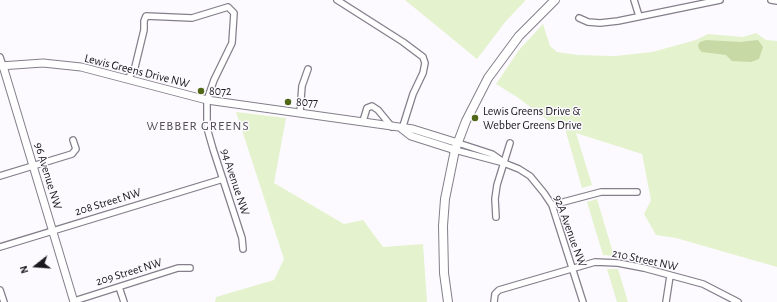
<!DOCTYPE html>
<style>
body{margin:0}
#map{position:relative;width:777px;height:302px;overflow:hidden;background:#fcfaff;font-family:"Alegreya Sans",sans-serif}
canvas{display:block}
.north{position:absolute;left:16px;top:246px;width:40px;height:40px;-webkit-text-stroke:3px #fcfaff;paint-order:stroke;rotate:253deg;font-size:11px;font-weight:700;line-height:16px;text-align:center;color:#1a181d}
.north::after{content:'';display:block;margin:auto;width:14px;height:18px;background:#1a181d;clip-path:polygon(50% 0,100% 100%,50% 72%,0 100%)}
</style>
<div id="map">
<canvas width="777" height="302"></canvas>
<div class="north">N</div>
</div>
<script>
const g = document.querySelector('canvas').getContext('2d');
g.lineJoin = 'round';
function fillPath(path, color) {
  g.fillStyle = color;
  g.fill(path, 'evenodd');
}
function toPath(rows) {
  const path = new Path2D();
  for (const r of rows) {
    path.moveTo(r[0], r[1]);
    for (let i = 2; i < r.length; i += 2) path.lineTo(r[i], r[i + 1]);
  }
  return path;
}
function stroke(path, color, width, dash) {
  g.strokeStyle = color;
  g.lineWidth = width;
  g.lineCap = dash ? 'butt' : 'round';
  g.setLineDash(dash || []);
  g.stroke(path);
}
function label(font, color, halo, rows, align = 'center') {
  g.font = font + ' "Alegreya Sans",sans-serif';
  g.lineWidth = 3;
  g.setLineDash([]);
  g.textBaseline = 'middle';
  g.strokeStyle = halo;
  g.fillStyle = color;
  for (const [text, x, y, turn = 0] of rows) {
    g.save();
    g.translate(x, y);
    g.rotate((+turn || 0) * Math.PI / 180);
    g.textAlign = isNaN(turn) ? turn : align;
    if (halo) g.strokeText(text, 0, 0);
    g.fillText(text, 0, 0);
    g.restore();
  }
}
fillPath(toPath([
 [405,0,525,0,525,1,506,21,477,59],
 [543,24,550,46,557,52,578,55,615,56,652,52,696,40,708,34,743,37,756,33,766,40,777,41,777,267,676,238,656,235,644,214,651,200,642,154,576,133,592,185,582,188,564,125,549,121,517,97,496,84,519,50],
 [236,112,286,118,274,183,344,224,363,220,383,247,423,244,427,302,215,302,216,297,274,280,284,259],
 [597,199,614,256,603,255,587,202],
 [607,269,618,269,628,302,617,302]
]), '#e4f2ce');
fillPath(toPath([
 [706,40,740,42,758,40,763,47,759,59,751,62,732,61,726,55,702,52,699,49,698,45,700,42]
]), '#c7daa5');
const minor = toPath([
 [337,0,403,42,423,57,425,63,423,73,413,94,402,129],
 [634,0,639,16],
 [771,0,777,1],
 [579,18,588,22,600,23,618,21,720,0],
 [0,57,3,66],
 [128,79,135,67,144,30,144,21,146,16,192,18,228,7,234,13,232,43,214,80,207,100,207,128,213,149,242,238,243,249],
 [300,112,302,86,308,69],
 [363,121,367,108,372,106,378,110,392,127],
 [458,143,492,154,502,161],
 [455,150,504,163,519,169,530,176,544,193,552,205,583,302],
 [0,176,72,154,76,149,73,140],
 [552,205,601,192,637,192],
 [496,217,495,199,497,185,510,143],
 [0,247,223,179],
 [119,287,124,302],
 [0,290,4,302],
 [74,301,178,268,190,268],
 [494,302,495,294,499,290,595,262,618,263,644,268,703,284,738,302],
 [666,302,670,276]
]);
const tertiary = toPath([
 [0,66,43,63,81,67,207,100,413,129,458,143],
 [3,66,74,302],
 [402,129,411,136,455,150]
]);
const secondary = toPath([
 [448,302,444,273,443,226,445,199,455,150,466,121,488,78,519,36,555,0]
]);
stroke(minor, '#847f8b', 8);
stroke(tertiary, '#847f8b', 9);
stroke(secondary, '#847f8b', 10);
stroke(minor, '#fff', 5.5);
stroke(tertiary, '#fff', 7);
stroke(secondary, '#fff', 8);
for (const [x, y, r, color] of [
 [201,91,4,"#506715"],
 [288,102,4,"#506715"],
 [475,118,4,"#506715"]
]) {
  const dot = new Path2D();
  dot.arc(x, y, r, 0, 2 * Math.PI);
  g.fillStyle = color;
  g.fill(dot);
  stroke(dot, '#fcfaff', 1.5);
}
label('12px', '#1a181d', '#fcfaff', [
 ["Lewis Greens Drive NW",137,71,14],
 ["96 Avenue NW",48,176,73],
 ["94 Avenue NW",235,182,72],
 ["208 Street NW",108,202,-17],
 ["92A Avenue NW",570,231,70],
 ["210 Street NW",645,260,12],
 ["209 Street NW",129,272,-17]
]);
label('12px', '#1a181d', '#fcfaff', [
 ["8072",209,91],
 ["8077",296,102],
 ["Lewis Greens Drive &",483,111],
 ["Webber Greens Drive",483,125]
], 'left');
g.letterSpacing = '1px';
label('13px', '#524d58', '#fcfaff', [
 ["WEBBER GREENS",198,126]
]);
g.letterSpacing = '0px';
</script>
